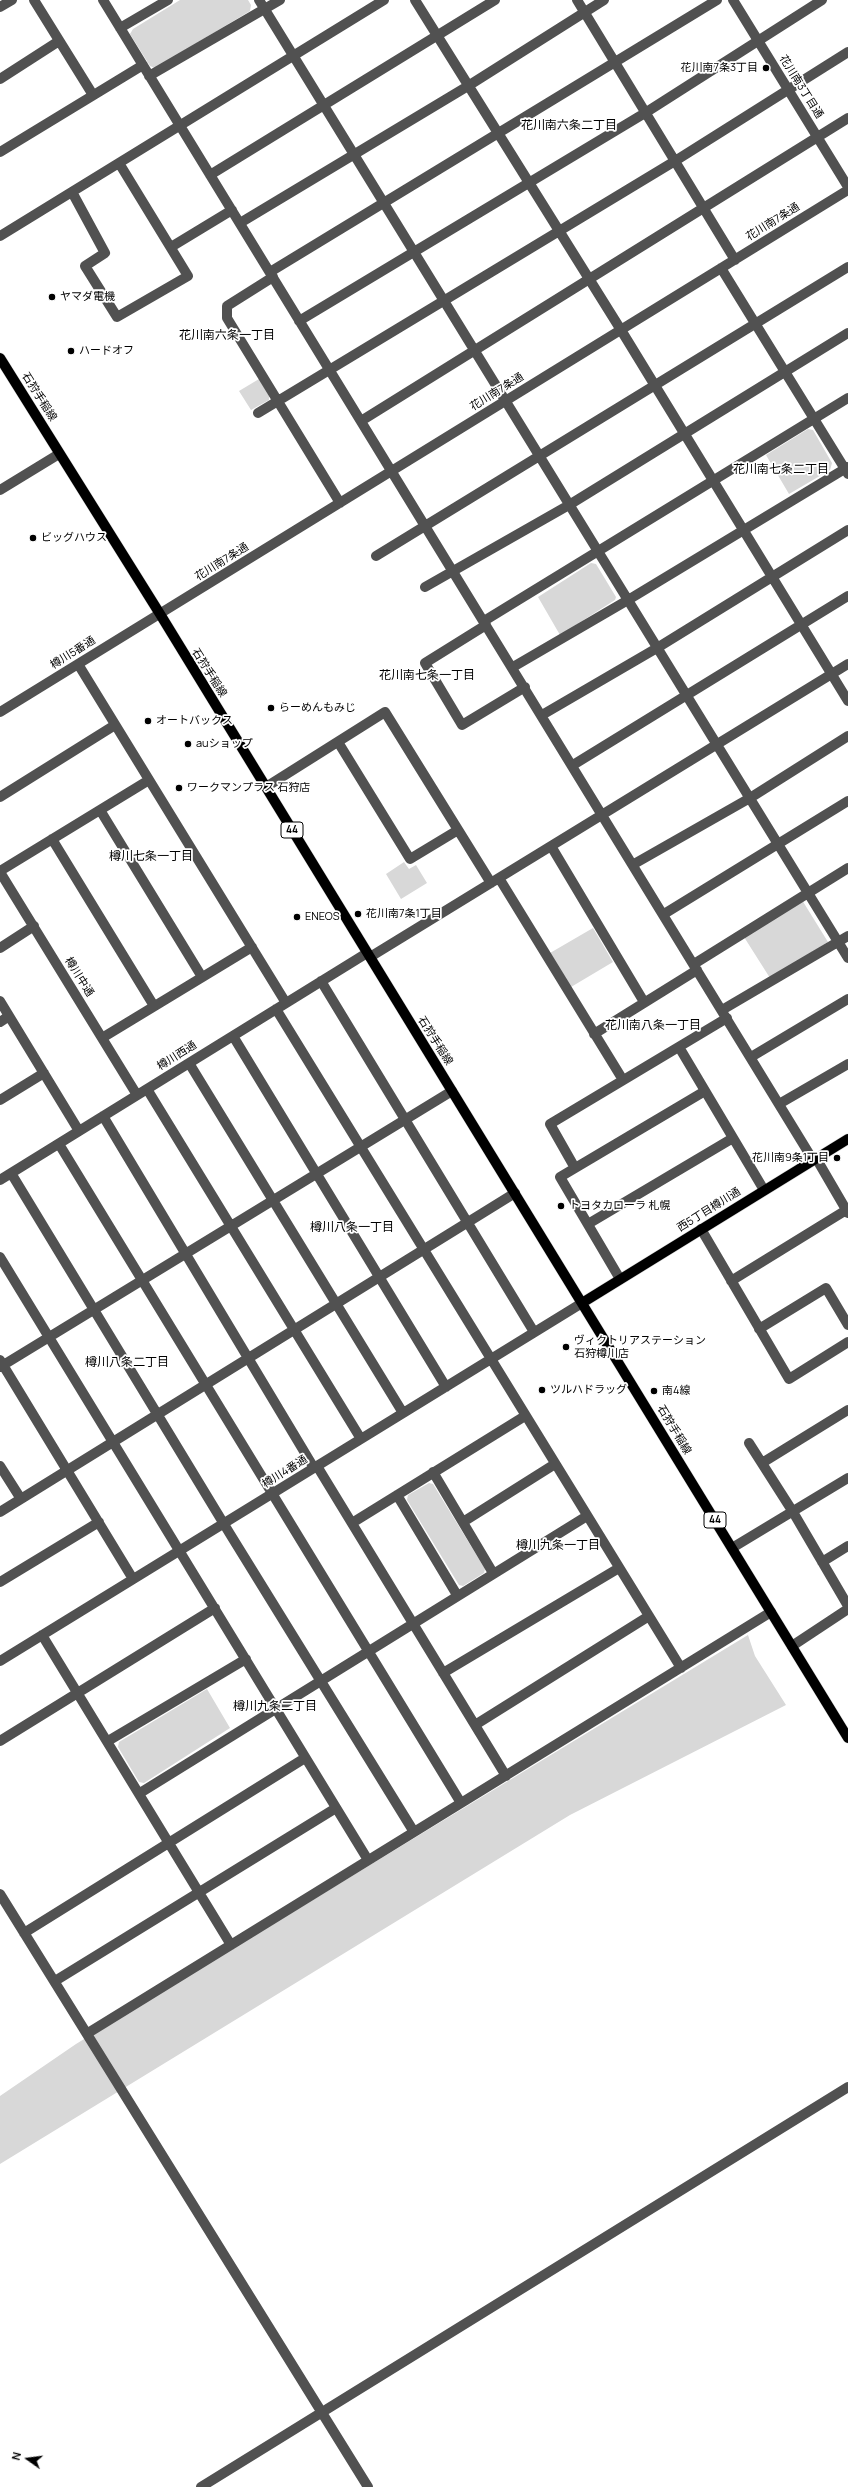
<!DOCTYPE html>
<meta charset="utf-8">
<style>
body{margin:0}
#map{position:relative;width:848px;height:2487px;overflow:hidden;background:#fff;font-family:Manrope,sans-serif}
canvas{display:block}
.north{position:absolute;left:8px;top:2439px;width:40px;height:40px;-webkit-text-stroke:3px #fff;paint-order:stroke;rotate:284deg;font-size:11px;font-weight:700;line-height:16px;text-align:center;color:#000}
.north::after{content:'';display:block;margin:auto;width:14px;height:18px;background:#000;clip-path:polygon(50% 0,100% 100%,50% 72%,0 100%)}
</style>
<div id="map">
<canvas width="848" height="2487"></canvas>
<div class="north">N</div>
</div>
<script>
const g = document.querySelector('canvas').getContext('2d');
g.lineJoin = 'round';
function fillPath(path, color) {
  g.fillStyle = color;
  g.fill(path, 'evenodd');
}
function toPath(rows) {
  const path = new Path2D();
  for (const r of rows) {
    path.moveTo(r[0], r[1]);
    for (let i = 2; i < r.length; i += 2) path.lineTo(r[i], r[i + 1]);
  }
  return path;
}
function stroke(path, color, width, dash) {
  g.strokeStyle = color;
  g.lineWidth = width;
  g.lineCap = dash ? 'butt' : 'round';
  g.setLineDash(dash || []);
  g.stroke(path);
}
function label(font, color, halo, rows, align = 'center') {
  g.font = font + ' Manrope,"Noto Sans JP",sans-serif';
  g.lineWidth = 3.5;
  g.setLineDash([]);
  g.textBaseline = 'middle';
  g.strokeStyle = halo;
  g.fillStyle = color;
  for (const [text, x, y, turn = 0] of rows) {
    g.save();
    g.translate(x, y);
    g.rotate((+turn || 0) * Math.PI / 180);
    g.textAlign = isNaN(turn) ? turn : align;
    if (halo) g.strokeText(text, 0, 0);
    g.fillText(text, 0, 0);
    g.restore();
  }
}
fillPath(toPath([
 [180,0,248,0,251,5,250,11,155,68,150,66,130,34,133,29],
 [259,379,269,396,269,400,251,410,239,391],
 [808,429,813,430,832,463,830,470,789,494,766,455],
 [591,563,596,564,616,597,615,600,560,635,538,597],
 [404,862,409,869,416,865,427,883,401,899,386,874],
 [802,900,828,942,770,978,744,937],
 [593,928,613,962,571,987,550,953],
 [429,1483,433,1484,485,1569,484,1573,463,1586,459,1585,407,1500,408,1495],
 [748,1635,755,1656,786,1705,570,1815,0,2164,0,2096,76,2044],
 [207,1689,230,1728,144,1783,139,1782,118,1747,119,1742]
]), '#d8d8d8');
const major = toPath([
 [0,358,160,614,848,1738],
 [582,1303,848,1139]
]);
stroke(major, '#dbdbdb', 11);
stroke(toPath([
 [34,0,93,95],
 [103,0,813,1160],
 [259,0,848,958],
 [415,0,621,330,848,701],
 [577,0,735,260],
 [733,0,848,187],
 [0,7,12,0],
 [120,28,168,0],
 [149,76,280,0],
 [0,79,59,41],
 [0,152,143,65],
 [210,175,495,0],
 [72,192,105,253,85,266,117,317,188,276,119,163],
 [240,223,468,86,604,0],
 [0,236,384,0],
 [171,247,232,210],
 [721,268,848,474],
 [270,272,717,0],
 [273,277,227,306,227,318,340,503],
 [299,321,645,113,822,0],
 [258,413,675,161,848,52],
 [361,421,848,118],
 [0,490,59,454],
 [376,556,848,267],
 [425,587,569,505,848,333],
 [484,621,848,398],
 [486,625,425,663,462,725,525,687],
 [78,664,286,1003],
 [513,667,628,600,848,467],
 [0,712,848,190],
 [542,715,657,648,848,530],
 [338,742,410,859,458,830],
 [573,765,848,596],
 [266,787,385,712,491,883],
 [0,797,115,725],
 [100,810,202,977],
 [52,839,154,1006],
 [551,846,644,1002],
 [634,864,750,798,848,736],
 [0,871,149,780],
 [0,872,137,1095],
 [499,878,623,1080],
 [664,914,848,801],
 [0,948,34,926],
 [370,957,848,664],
 [694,964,848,868],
 [321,981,534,1332],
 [0,1001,79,1131],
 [276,1009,681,1668],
 [722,1010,848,936],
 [0,1022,9,1016],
 [594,1034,697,970],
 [233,1036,446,1387],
 [102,1038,252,947],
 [679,1047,764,1190],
 [751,1057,848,999],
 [189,1063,403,1413],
 [147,1089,361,1439],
 [0,1100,44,1073],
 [779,1104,848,1064],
 [103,1116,314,1468],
 [59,1144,461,1803],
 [816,1158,848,1213],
 [575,1168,550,1124,727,1018],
 [11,1173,230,1534,414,1832],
 [0,1180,367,953],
 [588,1224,733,1138],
 [701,1229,789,1379,848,1342],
 [0,1257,368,1860],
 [620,1279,560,1177,705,1091],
 [731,1281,848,1209],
 [759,1329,826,1288,848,1325],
 [0,1360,133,1579],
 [0,1367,452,1091],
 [749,1443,793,1512,848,1606],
 [762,1463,848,1410],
 [0,1466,21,1499],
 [317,1466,506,1776],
 [433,1472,493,1573],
 [397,1495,457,1595],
 [0,1512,515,1193],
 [463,1522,555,1464],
 [352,1523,525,1416],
 [732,1548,848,1478],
 [822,1562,848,1546],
 [0,1582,99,1522],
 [42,1635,231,1945],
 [792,1646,848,1609],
 [0,1661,582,1303],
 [443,1673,619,1568],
 [475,1725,649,1616],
 [0,1741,215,1608],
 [108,1741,246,1659],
 [140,1793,587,1516],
 [0,1894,368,2487],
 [24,1933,305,1758],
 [55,1981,336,1808],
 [88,2033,771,1612],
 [201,2487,848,2087]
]), '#515151', 10);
stroke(major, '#000', 10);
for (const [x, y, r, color] of [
 [766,68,4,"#000"],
 [52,297,4,"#000"],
 [71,351,4,"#000"],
 [33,538,4,"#000"],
 [271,708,4,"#000"],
 [148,721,4,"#000"],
 [188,744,4,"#000"],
 [179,788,4,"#000"],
 [358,914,4,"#000"],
 [297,917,4,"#000"],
 [837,1158,4,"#000"],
 [561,1206,4,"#000"],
 [566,1347,4,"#000"],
 [542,1390,4,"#000"],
 [654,1391,4,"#000"]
]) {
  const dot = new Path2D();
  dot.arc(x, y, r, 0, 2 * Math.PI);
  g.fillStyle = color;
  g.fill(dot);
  stroke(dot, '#fff', 1.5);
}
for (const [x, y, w] of [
 [292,830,22],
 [715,1520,22]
]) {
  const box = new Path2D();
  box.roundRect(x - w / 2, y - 8, w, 16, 3);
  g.fillStyle = '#fff';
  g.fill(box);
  stroke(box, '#000', 1);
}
label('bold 10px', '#000', null, [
 ["44",292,830],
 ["44",715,1520]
]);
label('11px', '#000', '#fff', [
 ["花川南7条3丁目",758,68,"right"],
 ["ヤマダ電機",60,297],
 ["ハードオフ",79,351],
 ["ビッグハウス",41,538],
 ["らーめんもみじ",279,708],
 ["オートバックス",156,721],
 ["auショップ",196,744],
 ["ワークマンプラス 石狩店",187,788],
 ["花川南7条1丁目",366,914],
 ["ENEOS",305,917],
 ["花川南9条1丁目",829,1158,"right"],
 ["トヨタカローラ 札幌",569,1206],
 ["ヴィクトリアステーション",574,1341],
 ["石狩樽川店",574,1354],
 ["ツルハドラッグ",550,1390],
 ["南4線",662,1391]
], 'left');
label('11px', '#000', '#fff', [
 ["花川南3丁目通",801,87,58],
 ["花川南7条通",773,222,-32],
 ["花川南7条通",497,392,-32],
 ["石狩手稲線",39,397,58],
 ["花川南7条通",222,562,-32],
 ["樽川5番通",73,653,-32],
 ["石狩手稲線",209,673,58],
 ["樽川中通",79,977,58],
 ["石狩手稲線",435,1041,58],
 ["樽川西通",177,1056,-32],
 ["西5丁目樽川通",709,1210,-32],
 ["石狩手稲線",674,1430,59],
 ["樽川4番通",285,1472,-32]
]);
label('12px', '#000', '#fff', [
 ["花川南六条二丁目",569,126],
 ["花川南六条一丁目",227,336],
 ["花川南七条二丁目",781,470],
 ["花川南七条一丁目",427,676],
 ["樽川七条一丁目",151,857],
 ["花川南八条一丁目",653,1026],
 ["樽川八条一丁目",352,1228],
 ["樽川八条二丁目",127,1363],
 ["樽川九条一丁目",558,1546],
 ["樽川九条二丁目",275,1707]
]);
</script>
